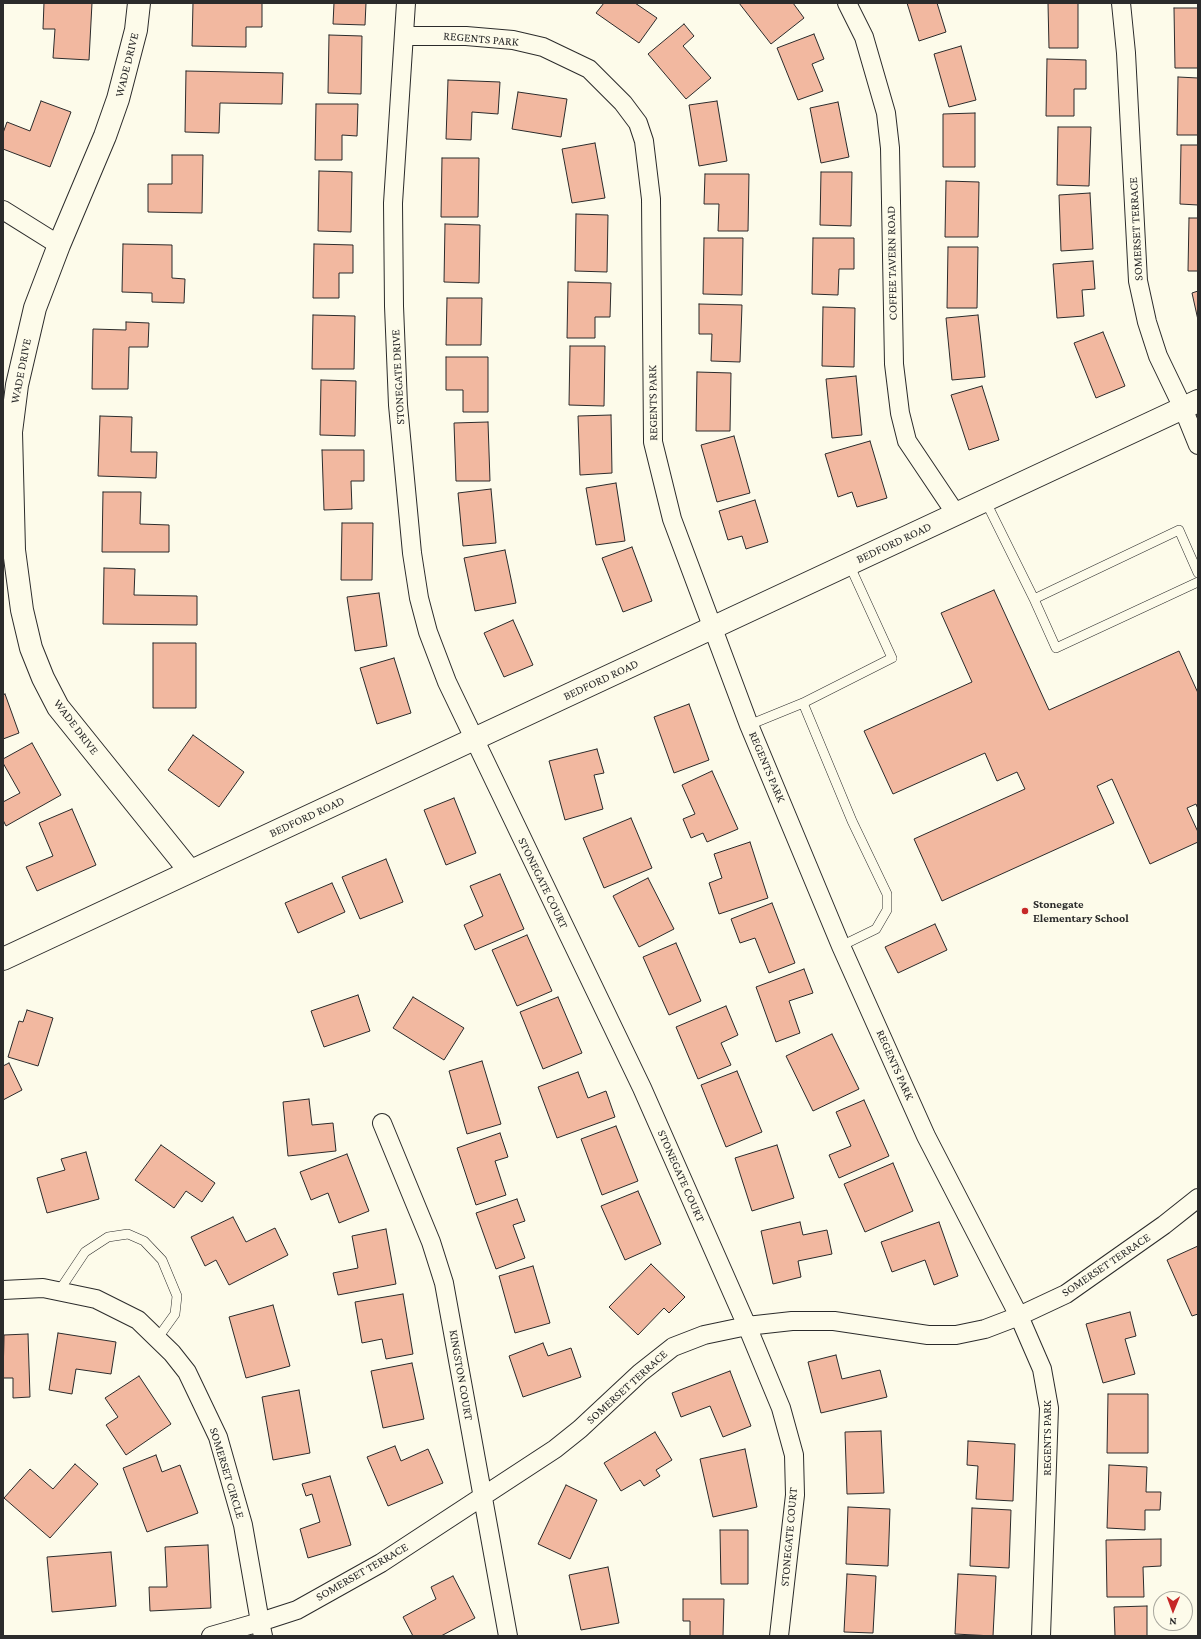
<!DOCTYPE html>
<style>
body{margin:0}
#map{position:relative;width:1201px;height:1639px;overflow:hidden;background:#fdfbea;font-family:"Crimson Pro",serif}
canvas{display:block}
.frame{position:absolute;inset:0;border:4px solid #2b2b2b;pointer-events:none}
.north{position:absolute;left:1153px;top:1591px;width:40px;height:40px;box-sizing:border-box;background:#fdfbea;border:1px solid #a9a89e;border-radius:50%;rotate:181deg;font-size:11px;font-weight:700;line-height:16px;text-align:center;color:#2b2b2b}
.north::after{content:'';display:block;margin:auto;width:14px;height:18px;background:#c62828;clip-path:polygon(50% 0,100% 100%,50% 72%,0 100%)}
</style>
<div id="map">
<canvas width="1201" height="1639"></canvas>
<div class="frame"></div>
<div class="north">N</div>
</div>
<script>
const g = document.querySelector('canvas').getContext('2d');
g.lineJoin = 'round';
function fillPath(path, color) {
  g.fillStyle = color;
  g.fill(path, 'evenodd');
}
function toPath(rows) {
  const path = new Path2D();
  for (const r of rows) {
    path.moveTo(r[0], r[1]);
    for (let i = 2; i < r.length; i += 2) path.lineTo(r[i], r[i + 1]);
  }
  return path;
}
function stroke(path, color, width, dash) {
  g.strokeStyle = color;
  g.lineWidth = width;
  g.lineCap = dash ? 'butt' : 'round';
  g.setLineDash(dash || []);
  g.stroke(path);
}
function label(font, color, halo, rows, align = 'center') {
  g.font = font + ' "Crimson Pro",serif';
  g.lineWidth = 3;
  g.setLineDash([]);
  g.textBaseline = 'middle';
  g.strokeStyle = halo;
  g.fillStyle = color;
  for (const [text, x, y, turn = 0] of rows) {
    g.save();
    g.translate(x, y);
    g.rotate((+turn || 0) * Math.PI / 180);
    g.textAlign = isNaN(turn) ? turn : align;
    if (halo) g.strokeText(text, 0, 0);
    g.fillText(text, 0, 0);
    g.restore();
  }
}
const building = toPath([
 [44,3,92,3,89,60,53,58,55,29,43,29,44,3],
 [193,3,262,3,262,27,246,27,246,47,192,46,193,3],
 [334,3,366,3,365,25,333,24,334,3],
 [604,3,635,3,657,18,639,43,596,13,604,3],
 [739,3,793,3,804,18,771,44,739,3],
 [907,3,937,3,946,32,919,41,907,3],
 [1048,3,1078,3,1078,48,1049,48,1048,3],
 [1174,8,1198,8,1198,68,1175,68,1174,8],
 [684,24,694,36,683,46,711,78,686,99,648,54,684,24],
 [814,34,824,59,812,64,823,91,798,100,777,48,814,34],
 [329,35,362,36,361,94,328,93,329,35],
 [961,46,976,100,949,107,934,54,961,46],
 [1047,59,1086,60,1086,89,1074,89,1074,116,1046,116,1047,59],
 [186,71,283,73,282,104,220,103,219,133,185,132,186,71],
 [1178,77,1198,78,1198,135,1177,135,1178,77],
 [448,80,500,82,498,114,472,112,471,140,446,139,448,80],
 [518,92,567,99,561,137,512,129,518,92],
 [41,101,71,112,50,167,3,149,3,133,7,122,30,131,41,101],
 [717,101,727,161,699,166,689,105,717,101],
 [838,102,849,157,821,163,810,108,838,102],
 [316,104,358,104,357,136,342,135,342,160,315,160,316,104],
 [975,113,975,167,943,167,943,114,975,113],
 [1058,127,1091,127,1089,186,1057,185,1058,127],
 [595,143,605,198,572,203,562,149,595,143],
 [1181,145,1198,145,1198,205,1180,204,1181,145],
 [172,155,203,155,202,213,148,212,148,184,172,184,172,155],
 [442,158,479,158,478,217,441,217,442,158],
 [319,171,352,172,351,232,318,231,319,171],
 [821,172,852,172,851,226,820,225,821,172],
 [705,174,749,174,748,231,718,231,719,204,704,204,705,174],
 [946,181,979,182,978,237,945,237,946,181],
 [1090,193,1093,249,1061,251,1059,195,1090,193],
 [576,214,608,215,607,272,575,271,576,214],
 [1189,218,1198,218,1198,271,1188,271,1189,218],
 [445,224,480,225,479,283,444,282,445,224],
 [704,238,743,238,742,295,703,294,704,238],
 [813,238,854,238,854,269,839,269,838,295,812,294,813,238],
 [123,244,172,245,172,278,185,279,184,303,152,302,152,293,122,292,123,244],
 [314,244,353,245,353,273,339,273,339,298,313,298,314,244],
 [948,247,978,247,977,308,947,308,948,247],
 [1093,261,1095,289,1082,290,1084,316,1057,318,1053,264,1093,261],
 [568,282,611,283,610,317,595,317,595,338,567,338,568,282],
 [1198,291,1198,320,1192,293,1198,291],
 [447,298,482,298,481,345,446,345,447,298],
 [699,304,742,305,740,362,711,361,712,334,699,334,699,304],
 [823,307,855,308,854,367,822,366,823,307],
 [313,315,355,316,354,369,312,369,313,315],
 [978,315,985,377,952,380,946,318,978,315],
 [126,322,149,323,148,347,129,347,128,389,92,389,93,329,126,330,126,322],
 [1103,332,1125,386,1096,398,1074,343,1103,332],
 [570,346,605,346,604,406,569,405,570,346],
 [446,357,488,357,488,412,463,412,463,390,446,390,446,357],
 [697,372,731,373,730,431,696,431,697,372],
 [856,376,862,435,832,438,826,379,856,376],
 [321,380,356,381,355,436,320,435,321,380],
 [982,386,999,440,969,450,951,395,982,386],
 [611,415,612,473,580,475,578,416,611,415],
 [100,416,132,417,131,452,157,452,156,478,98,476,100,416],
 [488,422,490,481,456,481,454,423,488,422],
 [734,436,750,493,717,502,701,445,734,436],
 [870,441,887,498,857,507,852,492,838,497,825,454,870,441],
 [322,450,364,450,364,481,351,481,352,509,324,510,322,450],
 [616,483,625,541,596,545,586,488,616,483],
 [491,489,496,543,463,546,458,493,491,489],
 [103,492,141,492,140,524,169,525,169,552,102,552,103,492],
 [755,500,768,542,746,549,742,536,728,540,719,511,755,500],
 [342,523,373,523,372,580,341,580,342,523],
 [632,547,652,601,623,612,602,558,632,547],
 [505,550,516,603,475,611,464,558,505,550],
 [104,568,135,569,134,595,197,596,197,625,103,624,104,568],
 [994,590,1049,710,1179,651,1198,693,1198,809,1196,804,1187,808,1198,832,1198,842,1150,864,1112,779,1097,786,1114,823,942,901,914,839,1025,789,1017,772,997,781,985,753,893,794,864,731,972,682,941,613,994,590],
 [379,593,387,646,355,651,347,597,379,593],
 [513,620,533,665,504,677,484,633,513,620],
 [153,643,196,643,196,708,153,708,153,643],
 [394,658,411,713,377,724,360,668,394,658],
 [5,694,19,733,3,739,3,695,5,694],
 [689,704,709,760,674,773,654,717,689,704],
 [193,735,244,772,219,807,168,770,193,735],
 [32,743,61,795,6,826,3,820,3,802,20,793,3,763,3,759,32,743],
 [597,749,604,773,594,775,603,809,565,820,549,761,597,749],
 [712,771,738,829,707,842,703,833,691,838,683,819,695,814,682,785,712,771],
 [454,798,476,853,446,865,424,810,454,798],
 [72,809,96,865,37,891,26,867,53,856,39,823,72,809],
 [631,818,652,868,604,888,583,838,631,818],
 [750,842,768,898,719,914,709,883,722,878,714,854,750,842],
 [386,859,403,902,360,919,342,877,386,859],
 [500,874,524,929,475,950,464,925,483,916,470,886,500,874],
 [648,878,674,929,639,947,613,896,648,878],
 [332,883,345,912,298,933,285,903,332,883],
 [772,903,795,963,769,973,755,938,740,943,731,919,772,903],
 [935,924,947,950,898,973,885,947,935,924],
 [527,935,552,991,517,1006,492,950,527,935],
 [676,943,701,1001,669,1015,643,957,676,943],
 [804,969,813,993,789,1001,800,1033,776,1042,756,987,804,969],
 [358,995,370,1031,324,1047,311,1011,358,995],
 [413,997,464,1028,444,1060,393,1028,413,997],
 [558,997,582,1053,543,1069,520,1012,558,997],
 [726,1006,738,1035,721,1043,731,1065,698,1079,676,1027,726,1006],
 [27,1010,53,1018,38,1066,8,1057,19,1021,23,1022,27,1010],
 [832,1034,859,1089,813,1111,786,1056,832,1034],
 [482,1061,501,1124,467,1134,449,1071,482,1061],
 [9,1063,22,1090,3,1100,3,1066,9,1063],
 [737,1071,762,1132,726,1147,701,1085,737,1071],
 [578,1072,588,1098,606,1091,615,1117,557,1138,538,1087,578,1072],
 [309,1099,312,1125,333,1123,336,1151,288,1156,283,1102,309,1099],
 [864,1100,889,1156,839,1178,829,1155,851,1146,836,1112,864,1100],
 [616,1126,638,1181,602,1195,581,1139,616,1126],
 [500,1133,508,1157,495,1161,506,1195,476,1205,457,1148,500,1133],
 [161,1145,215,1183,202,1202,186,1191,174,1208,135,1180,161,1145],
 [777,1145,794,1198,752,1211,735,1158,777,1145],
 [86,1152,99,1199,47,1213,37,1178,65,1170,61,1159,86,1152],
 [347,1154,369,1211,339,1223,328,1193,311,1200,300,1172,347,1154],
 [893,1163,913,1211,865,1232,844,1184,893,1163],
 [638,1191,661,1244,625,1260,601,1206,638,1191],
 [517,1199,525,1221,513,1225,525,1258,496,1269,476,1213,517,1199],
 [233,1217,246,1242,275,1228,288,1255,229,1285,216,1260,205,1266,191,1237,233,1217],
 [800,1222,803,1235,827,1230,832,1254,798,1261,801,1277,773,1284,761,1231,800,1222],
 [939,1222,958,1276,934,1285,925,1260,892,1272,881,1242,939,1222],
 [386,1229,396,1284,338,1295,333,1273,358,1268,352,1236,386,1229],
 [1198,1246,1198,1314,1192,1316,1167,1260,1198,1246],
 [651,1264,685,1297,669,1313,664,1308,638,1335,609,1307,651,1264],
 [533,1266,550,1323,515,1333,499,1276,533,1266],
 [403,1294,413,1354,386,1359,382,1339,362,1343,355,1302,403,1294],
 [273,1305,290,1366,246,1378,229,1317,273,1305],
 [1130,1312,1136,1336,1125,1339,1135,1374,1103,1383,1086,1324,1130,1312],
 [58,1333,116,1342,111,1374,76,1369,72,1394,49,1390,58,1333],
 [28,1334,30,1397,13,1398,13,1378,3,1378,4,1335,28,1334],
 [543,1343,548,1356,571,1348,581,1377,523,1397,509,1356,543,1343],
 [836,1355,842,1379,880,1370,887,1397,821,1413,808,1362,836,1355],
 [412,1363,424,1419,383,1428,371,1371,412,1363],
 [730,1371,751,1426,723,1437,710,1406,681,1417,672,1393,730,1371],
 [139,1376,171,1424,126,1455,106,1425,118,1417,105,1398,139,1376],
 [299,1390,310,1453,273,1460,262,1397,299,1390],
 [1108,1394,1148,1394,1148,1453,1107,1453,1108,1394],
 [881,1431,884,1493,847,1494,845,1432,881,1431],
 [655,1432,672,1460,656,1470,660,1476,644,1486,640,1480,621,1491,604,1463,655,1432],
 [968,1441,1015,1444,1013,1501,976,1499,978,1466,967,1465,968,1441],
 [395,1446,401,1461,428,1449,443,1483,388,1506,367,1457,395,1446],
 [745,1449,757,1507,713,1517,700,1459,745,1449],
 [156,1455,162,1472,180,1465,198,1513,147,1532,123,1468,156,1455],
 [75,1464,98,1484,50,1538,4,1498,30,1469,53,1489,75,1464],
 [1109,1465,1147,1467,1146,1492,1161,1492,1160,1510,1145,1510,1145,1530,1107,1528,1109,1465],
 [330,1476,351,1545,308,1558,300,1529,320,1522,312,1494,306,1496,302,1484,330,1476],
 [566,1485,597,1500,570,1559,538,1544,566,1485],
 [848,1507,890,1509,888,1566,846,1564,848,1507],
 [972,1508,1011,1510,1009,1568,970,1566,972,1508],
 [720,1530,748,1530,748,1584,721,1584,720,1530],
 [1161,1539,1161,1566,1143,1567,1144,1597,1107,1597,1106,1540,1161,1539],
 [208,1545,211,1608,150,1611,149,1587,167,1587,165,1547,208,1545],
 [111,1552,116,1606,52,1612,47,1557,111,1552],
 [608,1567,619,1623,581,1630,569,1575,608,1567],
 [847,1574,876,1576,873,1633,844,1632,847,1574],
 [958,1574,996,1576,993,1636,955,1634,958,1574],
 [453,1576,475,1618,441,1636,413,1636,403,1617,436,1599,431,1587,453,1576],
 [683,1599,724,1599,723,1636,690,1636,690,1621,683,1621,683,1599],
 [1147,1606,1147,1636,1115,1636,1114,1607,1147,1606]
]);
fillPath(building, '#f2b8a0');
stroke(building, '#2b2b2b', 1);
const lane = toPath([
 [985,500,1034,599,1056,648,1198,582],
 [1034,599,1179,530,1198,573],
 [803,703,852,821,887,894,887,910,876,929,841,946],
 [749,725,803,703,892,658,849,564],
 [59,1291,85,1252,108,1237,128,1234,144,1241,162,1260,177,1296,175,1314,157,1339]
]);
const street = toPath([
 [406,3,393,203,394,306,398,405,412,553,419,598,428,632,447,682,642,1088,747,1326,781,1408,794,1455,795,1495,779,1636],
 [847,3,864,37,886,113,890,148,894,364,900,413,907,441,956,514],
 [1121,3,1126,53,1138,281,1147,322,1158,356,1183,408,1198,445],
 [404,36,466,36,513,40,543,47,589,69,623,103,638,123,644,141,651,199,653,442,672,519,749,725,841,946,926,1136,1019,1316,1042,1369,1049,1408,1041,1636],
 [3,210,59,245],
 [382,1123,431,1242,444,1283,508,1636],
 [3,1290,43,1288,96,1299,138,1320,172,1353,187,1372,218,1437,243,1525,260,1622,211,1636],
 [263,1636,260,1622,297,1610,381,1563,555,1449,580,1429,640,1373,673,1347,704,1335,747,1326,792,1321,834,1321,928,1335,956,1335,985,1329,1019,1316,1066,1294,1164,1225,1198,1198]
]);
const secondary = toPath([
 [139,3,136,30,118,99,105,136,59,245,35,308,17,385,11,432,14,550,22,610,31,648,43,678,58,707,190,871],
 [3,959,1198,401]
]);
stroke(lane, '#2b2b2b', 10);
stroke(street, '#2b2b2b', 20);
stroke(secondary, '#2b2b2b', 24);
stroke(lane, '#fdfbea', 9);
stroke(street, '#fdfbea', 18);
stroke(secondary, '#fdfbea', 22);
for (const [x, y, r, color] of [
 [1025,911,4,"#c62828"]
]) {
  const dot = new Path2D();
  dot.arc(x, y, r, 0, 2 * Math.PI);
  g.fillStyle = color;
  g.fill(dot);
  stroke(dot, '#fdfbea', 1.5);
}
label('12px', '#2b2b2b', '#fdfbea', [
 ["REGENTS PARK",481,39,5],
 ["WADE DRIVE",127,65,-76],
 ["SOMERSET TERRACE",1136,229,-93],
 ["COFFEE TAVERN ROAD",892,263,-91],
 ["WADE DRIVE",21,371,-79],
 ["STONEGATE DRIVE",398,377,-93],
 ["REGENTS PARK",653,403,-91],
 ["BEDFORD ROAD",894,543,-25],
 ["BEDFORD ROAD",601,680,-25],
 ["WADE DRIVE",76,727,53],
 ["REGENTS PARK",767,767,67],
 ["BEDFORD ROAD",307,817,-25],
 ["STONEGATE COURT",543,883,64],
 ["REGENTS PARK",895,1065,66],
 ["STONEGATE COURT",681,1176,66],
 ["SOMERSET TERRACE",1106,1265,-34],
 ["KINGSTON COURT",461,1375,80],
 ["SOMERSET TERRACE",627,1387,-42],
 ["REGENTS PARK",1047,1438,-90],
 ["SOMERSET CIRCLE",227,1473,73],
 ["STONEGATE COURT",789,1537,-85],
 ["SOMERSET TERRACE",362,1572,-30]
]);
label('bold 12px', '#2b2b2b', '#fdfbea', [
 ["Stonegate",1033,904],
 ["Elementary School",1033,918]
], 'left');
</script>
